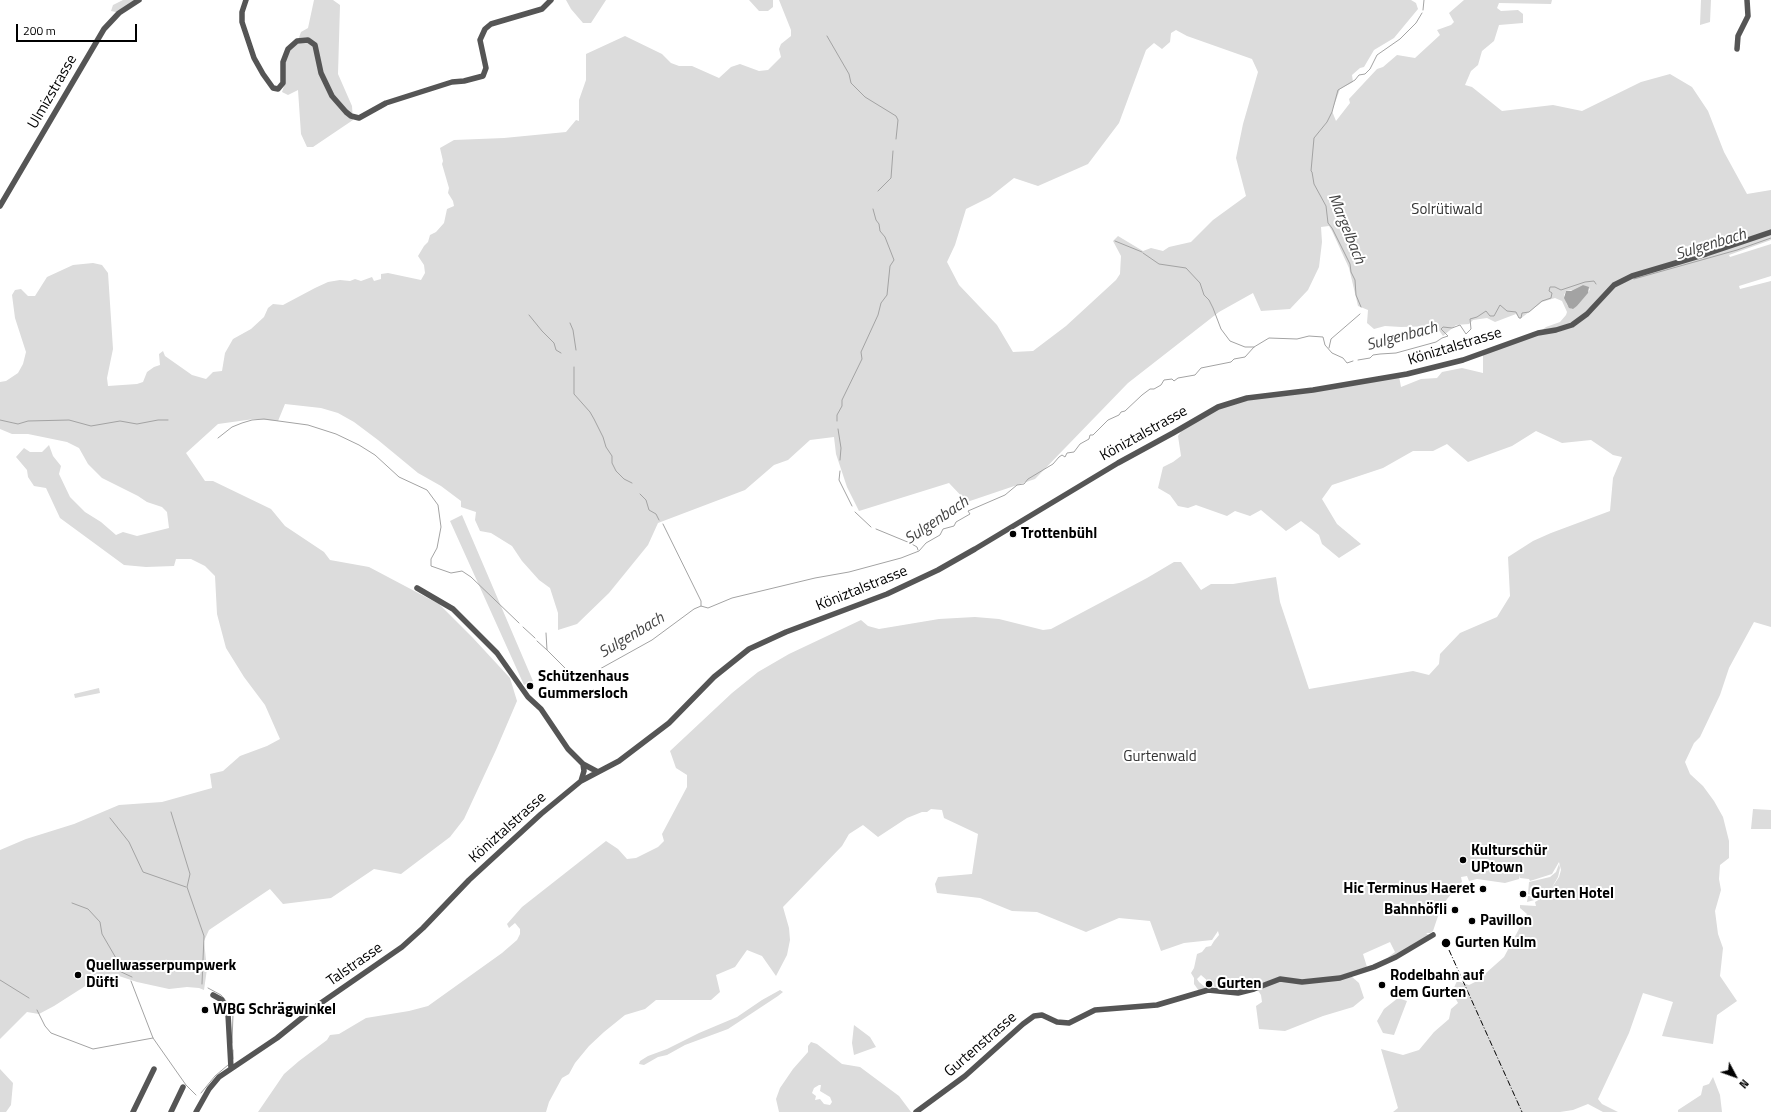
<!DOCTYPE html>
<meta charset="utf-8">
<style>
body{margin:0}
#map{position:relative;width:1771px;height:1112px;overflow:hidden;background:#fff;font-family:"Titillium Web",sans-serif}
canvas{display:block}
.north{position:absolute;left:1715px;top:1056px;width:40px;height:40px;-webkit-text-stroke:3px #fff;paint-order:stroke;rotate:131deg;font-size:11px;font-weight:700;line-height:16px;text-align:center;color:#000}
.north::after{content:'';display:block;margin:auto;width:14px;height:18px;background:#000;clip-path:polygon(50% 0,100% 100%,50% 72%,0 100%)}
.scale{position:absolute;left:16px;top:24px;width:121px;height:18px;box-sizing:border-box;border:2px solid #000;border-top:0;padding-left:5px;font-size:12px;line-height:14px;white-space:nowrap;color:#000;-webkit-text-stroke:3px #fff;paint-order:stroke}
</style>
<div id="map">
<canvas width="1771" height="1112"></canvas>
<div class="north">N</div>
<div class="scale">200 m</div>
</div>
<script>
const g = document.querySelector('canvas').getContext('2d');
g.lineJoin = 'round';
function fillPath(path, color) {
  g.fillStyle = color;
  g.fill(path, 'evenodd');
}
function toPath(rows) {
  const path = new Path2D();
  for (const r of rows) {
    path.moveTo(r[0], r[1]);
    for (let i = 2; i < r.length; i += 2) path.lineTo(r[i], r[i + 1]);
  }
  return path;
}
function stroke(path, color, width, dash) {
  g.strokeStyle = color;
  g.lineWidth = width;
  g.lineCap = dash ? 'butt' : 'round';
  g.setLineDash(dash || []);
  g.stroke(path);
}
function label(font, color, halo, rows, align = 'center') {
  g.font = font + ' "Titillium Web",sans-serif';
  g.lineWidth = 4;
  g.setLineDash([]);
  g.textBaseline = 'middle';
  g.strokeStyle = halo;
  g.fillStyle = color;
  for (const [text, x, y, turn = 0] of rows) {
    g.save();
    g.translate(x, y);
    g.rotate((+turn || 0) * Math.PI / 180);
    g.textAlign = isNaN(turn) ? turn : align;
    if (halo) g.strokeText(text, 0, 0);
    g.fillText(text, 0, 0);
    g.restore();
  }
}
fillPath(toPath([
 [123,0,136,0,116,12,111,11,113,5],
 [314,0,333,0,340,5,338,74,352,106,353,120,313,147,307,147,301,134,298,90,288,95,282,92,285,83,284,61,288,49,297,43,301,32,308,28],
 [566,0,606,0,591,23,583,23,571,9],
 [749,0,773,0,773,7,768,11,759,11],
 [779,0,1411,0,1416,3,1418,9,1394,38,1374,50,1364,67,1360,68,1352,75,1353,82,1340,89,1332,111,1336,121,1350,103,1349,99,1377,69,1383,67,1397,55,1415,58,1440,35,1437,30,1451,25,1454,22,1449,13,1464,0,1552,0,1551,4,1499,3,1497,8,1501,11,1518,10,1523,14,1523,23,1499,25,1494,41,1482,51,1478,65,1471,71,1465,85,1472,87,1502,111,1553,105,1582,111,1641,82,1670,74,1692,87,1708,111,1724,152,1747,194,1771,190,1771,240,1729,255,1730,257,1771,244,1771,276,1739,286,1740,289,1771,281,1771,627,1754,622,1729,668,1720,695,1700,737,1694,743,1685,762,1690,774,1703,786,1714,801,1723,817,1729,841,1729,858,1720,865,1719,879,1721,890,1715,911,1718,934,1723,948,1720,976,1737,1001,1717,1015,1713,1044,1662,1036,1673,1002,1643,993,1629,1033,1598,1099,1602,1104,1618,1112,1603,1112,1588,1104,1573,1110,1560,1112,1393,1112,1398,1108,1381,1049,1403,1055,1419,1050,1434,1032,1449,1019,1451,1009,1458,1003,1452,992,1457,981,1469,985,1477,981,1504,957,1527,914,1520,908,1520,905,1536,906,1535,902,1547,895,1559,877,1561,870,1559,862,1552,874,1530,881,1529,879,1520,878,1520,875,1519,879,1505,883,1477,879,1469,881,1467,876,1461,877,1462,882,1447,899,1439,913,1433,931,1430,933,1426,933,1429,935,1413,946,1387,958,1395,952,1390,942,1363,954,1367,967,1339,976,1304,981,1289,978,1245,991,1217,989,1201,975,1197,979,1199,982,1206,988,1211,988,1199,991,1194,984,1194,978,1191,973,1194,968,1197,954,1202,952,1206,947,1211,946,1214,941,1219,935,1218,931,1212,940,1184,943,1161,951,1150,921,1119,918,1086,932,1037,912,1012,911,980,898,937,893,935,884,938,877,972,874,978,834,944,818,942,810,931,809,927,812,922,812,907,818,878,837,863,825,849,834,842,846,783,907,789,928,790,940,787,955,776,976,762,956,747,950,735,967,716,975,720,992,711,1000,656,1000,645,1009,625,1015,604,1032,589,1046,575,1063,569,1074,562,1078,549,1102,546,1112,258,1112,284,1074,299,1061,327,1040,330,1035,339,1034,366,1018,409,1011,428,1006,502,953,517,940,520,934,520,929,515,923,509,928,507,924,522,907,606,841,618,849,627,859,636,858,658,847,664,841,662,834,687,787,687,775,676,768,670,751,732,693,758,672,789,654,861,620,868,626,879,629,939,619,975,617,999,619,1043,630,1051,629,1147,578,1174,562,1181,562,1201,590,1211,584,1233,584,1276,577,1280,602,1309,689,1413,671,1429,675,1439,664,1440,654,1460,633,1497,617,1510,596,1508,557,1533,541,1551,533,1610,511,1613,478,1622,457,1613,455,1591,440,1562,443,1536,431,1512,446,1468,462,1447,444,1433,451,1413,451,1383,468,1332,485,1322,499,1337,524,1361,544,1339,558,1322,544,1319,535,1301,521,1286,531,1261,510,1250,516,1235,511,1227,516,1196,505,1188,508,1178,506,1170,495,1158,488,1163,467,1173,462,1181,456,1178,436,1184,427,1235,401,1399,376,1401,387,1421,379,1437,378,1442,372,1462,368,1483,373,1483,354,1538,333,1546,327,1560,322,1566,315,1567,312,1562,301,1555,298,1542,302,1520,319,1516,314,1495,322,1487,318,1473,320,1469,324,1456,325,1443,336,1436,326,1401,327,1385,326,1374,329,1367,323,1368,310,1358,306,1349,268,1332,231,1329,226,1321,227,1322,242,1319,267,1308,290,1290,309,1261,311,1253,293,1219,312,1128,383,1035,479,967,502,949,483,859,511,847,487,836,454,834,437,810,440,788,460,774,465,745,490,658,523,648,545,609,593,577,624,558,630,558,613,550,588,539,580,522,561,512,546,491,533,480,531,475,520,476,512,461,507,461,501,441,486,418,473,378,440,354,422,338,413,321,408,285,404,278,421,254,419,218,424,186,453,205,481,213,481,271,509,285,526,324,552,330,560,369,567,439,604,473,638,510,678,517,701,496,750,464,819,450,837,401,874,374,869,331,898,283,904,270,889,209,930,204,941,207,969,204,990,199,988,187,987,169,989,137,982,113,974,107,975,95,986,90,983,54,1006,39,1014,27,1012,0,1039,0,850,26,839,74,824,119,805,162,802,212,788,210,774,223,771,240,756,267,746,280,739,265,705,244,677,226,648,217,614,215,576,205,566,191,559,176,559,174,566,146,567,124,565,60,518,46,488,34,486,28,477,27,470,16,457,24,448,30,452,42,452,49,445,53,456,61,466,59,474,70,497,85,512,101,522,116,535,123,532,137,536,169,528,167,512,162,507,147,502,138,496,102,478,88,464,79,448,67,442,28,434,12,434,0,429,0,382,6,381,18,373,23,364,26,352,15,318,12,295,15,290,21,289,28,296,35,296,47,277,73,265,93,263,102,265,108,273,113,349,107,378,108,386,137,384,143,382,147,372,154,367,160,365,159,354,163,351,165,356,192,375,206,379,213,372,222,371,225,353,233,339,251,329,264,317,268,308,273,304,283,305,315,288,328,282,340,280,350,281,355,279,361,281,372,277,374,281,381,279,381,274,388,273,421,280,425,273,424,265,418,256,424,246,428,242,430,235,436,232,444,223,447,209,454,206,453,201,448,193,449,188,442,164,443,161,440,148,454,140,504,138,566,132,576,120,579,121,579,100,586,80,586,54,625,36,662,54,671,63,679,66,692,66,719,78,731,67,740,64,759,71,768,70,781,57,779,49,781,44,791,36,791,30],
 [1176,30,1187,36,1252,59,1258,72,1243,124,1236,158,1246,196,1213,220,1191,242,1169,247,1163,251,1151,248,1143,251,1118,236,1113,241,1121,256,1120,274,1116,280,1066,326,1033,351,1013,352,997,325,959,285,947,262,955,245,966,209,990,197,1014,178,1038,186,1088,164,1119,123,1146,50,1154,43,1162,49,1170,42,1171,33],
 [1583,285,1590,289,1589,291,1577,306,1572,309,1567,305,1564,295,1566,291,1573,290],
 [1701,0,1711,0,1710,22,1700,25],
 [462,515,533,681,524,685,450,521],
 [99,688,100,693,75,698,74,694],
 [1753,809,1771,810,1771,829,1751,829],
 [1559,864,1560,868,1558,877,1551,889,1542,898,1527,902,1528,896,1532,896,1532,895,1528,894,1529,882,1550,877,1556,872],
 [1351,976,1359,983,1364,998,1353,1007,1323,1016,1285,1031,1259,1029,1256,1006,1262,1002,1261,995,1257,989,1281,981],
 [780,990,783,992,778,996,728,1029,685,1045,667,1055,658,1057,644,1065,639,1064,640,1061,648,1056,667,1049,699,1033,737,1017,762,1000],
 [1398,998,1407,1001,1394,1035,1383,1033,1377,1021,1384,1009],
 [854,1025,870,1037,876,1047,854,1055,852,1043],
 [811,1042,817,1044,842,1064,860,1067,899,1096,911,1112,779,1112,776,1099,780,1088,793,1069,808,1052,808,1046],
 [819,1085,821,1085,820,1091,830,1097,832,1102,830,1105,824,1104,820,1099,815,1100,816,1096,812,1093,814,1088],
 [0,1069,13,1083,11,1105,6,1112,0,1112],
 [1713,1077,1720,1095,1722,1112,1678,1112,1678,1110,1701,1095,1703,1086,1709,1084]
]), '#dcdcdc');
fillPath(toPath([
 [1583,285,1589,287,1588,293,1577,306,1573,309,1569,308,1564,298,1566,291,1571,291]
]), '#a3a3a3');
stroke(toPath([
 [1423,10,1424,0],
 [827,36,849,74,851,83,865,97,896,116,898,120,896,139],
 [878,191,891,178,893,151],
 [1115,241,1142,252],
 [1143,253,1159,264,1186,268,1200,283,1204,295,1209,300,1213,308,1221,329,1230,341,1245,347,1254,347],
 [1634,279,1737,250,1771,238],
 [1361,307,1356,295,1355,280,1351,272,1350,264,1332,228,1328,223,1326,206,1314,184,1312,172,1311,171,1314,138,1327,122,1332,112,1338,90,1355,80,1359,75,1365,74,1370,69,1377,55,1400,39,1416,23,1422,13],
 [529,315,542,331,554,343,556,350,561,353],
 [570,323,573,330,576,350],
 [1329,348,1331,339,1360,314],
 [1358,360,1370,358,1373,355,1380,354,1396,353,1436,342,1442,338,1448,336,1441,329,1443,327,1452,328,1460,325,1466,334,1471,329,1470,319,1477,317,1486,311,1490,316,1494,316,1500,305,1507,311,1516,312,1519,318,1521,318,1522,313,1529,312,1542,301,1551,298,1552,293,1549,291,1550,287,1555,287,1561,290,1585,282,1594,281,1596,284],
 [574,367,574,394,590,412,594,419,603,437,606,447,612,456,612,463,616,471,624,479,632,483],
 [0,420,18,424,28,421,69,420,91,426,120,421,137,424,158,420,168,420],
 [837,421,837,415,842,406,842,400,862,359,861,352,878,315,881,303,887,295,890,266,894,260,885,237,880,231,879,224,876,220,873,209],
 [838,429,841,448,840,460],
 [218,438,232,427,242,423,252,420,264,419,308,425,336,434,359,445,375,455,399,477,427,490,438,505,441,527,437,548,431,559,431,566,451,573,462,571,471,577,519,623],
 [840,471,839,480,852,506],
 [640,494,646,500,649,510,656,514,659,520],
 [855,512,871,527],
 [663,524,701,601,701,606],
 [876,529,910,543,917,547,918,550],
 [523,627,535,638],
 [546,633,547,650,575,678,580,680,652,640,694,609,701,606,708,608,732,598,815,578,849,572,901,558,919,551,926,543,940,535,943,529,954,526,956,522,970,514,968,511,1005,495,1017,485,1024,484,1028,479,1053,464,1059,457,1062,455,1065,457,1067,453,1074,452,1080,444,1089,439,1090,435,1093,435,1108,420,1119,415,1121,412,1125,411,1142,395,1150,389,1154,389,1161,385,1164,380,1172,379,1174,381,1178,378,1195,375,1201,368,1231,362,1234,359,1245,357,1254,347,1269,338,1297,339,1309,336,1323,337,1325,345,1332,353,1343,358,1347,363,1353,361],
 [537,641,547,650],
 [171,812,190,874,187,887,204,936,202,984],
 [110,818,129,842,143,872,186,887],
 [72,903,88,909,100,922,102,934,120,965,117,970,132,977],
 [112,969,117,970],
 [0,980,29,998],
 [131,981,153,1038,186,1085,196,1095],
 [208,988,221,995,231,1007,233,1014,232,1043],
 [37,1010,45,1026,51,1033,93,1049,153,1038],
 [233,1059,233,1050],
 [201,1093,215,1076,228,1065]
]), '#a3a3a3', 1);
stroke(toPath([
 [246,0,242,12,242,22,254,58,263,74,273,88,278,89,283,83,283,62,288,49,297,41,308,40,315,45,321,73,332,96,346,112,351,116,359,118,386,103,452,82,464,81,483,76,486,68,480,40,485,29,491,24,542,9,551,0],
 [1737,49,1738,36,1748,16,1747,0],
 [0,206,104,29,119,13,139,0],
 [417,588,453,609,497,653,528,697,541,709,568,749,583,764,598,772],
 [581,781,584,771,583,764],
 [213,995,222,1000,228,1014,231,1068],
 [133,1112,154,1069],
 [171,1112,183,1087],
 [196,1112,209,1089,219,1077,277,1038,318,1005,402,947,423,928,469,880,541,814,581,781,619,761,669,723,714,677,749,649,786,632,887,594,938,570,975,549,1118,463,1173,433,1218,407,1247,398,1313,390,1407,374,1463,360,1538,333,1556,330,1572,325,1587,314,1614,285,1632,276,1706,254,1771,232],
 [916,1112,965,1076,1023,1024,1034,1016,1042,1015,1057,1022,1069,1023,1095,1010,1157,1005,1208,990,1238,993,1254,989,1280,979,1302,982,1340,978,1374,967,1396,957,1433,935]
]), '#555', 5.5);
stroke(toPath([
 [1449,950,1522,1112]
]), '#000', 1, [6, 2, 1, 2]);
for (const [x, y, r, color] of [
 [1013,534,4,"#000"],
 [530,686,4,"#000"],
 [1463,860,4,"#000"],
 [1483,889,4,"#000"],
 [1523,894,4,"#000"],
 [1455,910,4,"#000"],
 [1472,921,4,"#000"],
 [1446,943,5,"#000"],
 [78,975,4,"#000"],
 [1209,984,4,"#000"],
 [1382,985,4,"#000"],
 [205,1010,4,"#000"]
]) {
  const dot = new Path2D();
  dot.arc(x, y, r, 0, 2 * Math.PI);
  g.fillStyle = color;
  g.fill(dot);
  stroke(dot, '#fff', 1.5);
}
label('15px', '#000', '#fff', [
 ["Ulmizstrasse",53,92,-60],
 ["Köniztalstrasse",1455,347,-17],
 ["Köniztalstrasse",1144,434,-29],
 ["Köniztalstrasse",862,589,-22],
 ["Köniztalstrasse",508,828,-42],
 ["Talstrasse",355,965,-35],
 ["Gurtenstrasse",981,1045,-41]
]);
label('15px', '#333', '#fff', [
 ["Solrütiwald",1447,210],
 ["Gurtenwald",1160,757]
]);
label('bold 15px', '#000', '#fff', [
 ["Trottenbühl",1021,534],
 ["Schützenhaus",538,677],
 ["Gummersloch",538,694],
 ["Kulturschür",1471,851],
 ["UPtown",1471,868],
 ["Hic Terminus Haeret",1475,889,"right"],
 ["Gurten Hotel",1531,894],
 ["Bahnhöfli",1447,910,"right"],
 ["Pavillon",1480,921],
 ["Gurten Kulm",1455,943],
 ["Quellwasserpumpwerk",86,966],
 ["Düfti",86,983],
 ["Rodelbahn auf",1390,976],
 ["dem Gurten",1390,993],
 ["Gurten",1217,984],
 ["WBG Schrägwinkel",213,1010]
], 'left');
label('italic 16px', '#444', '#fff', [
 ["Margelbach",1346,229,68],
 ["Sulgenbach",1711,245,-17],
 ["Sulgenbach",1402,337,-15],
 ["Sulgenbach",937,521,-34],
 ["Sulgenbach",632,636,-31]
]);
</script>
